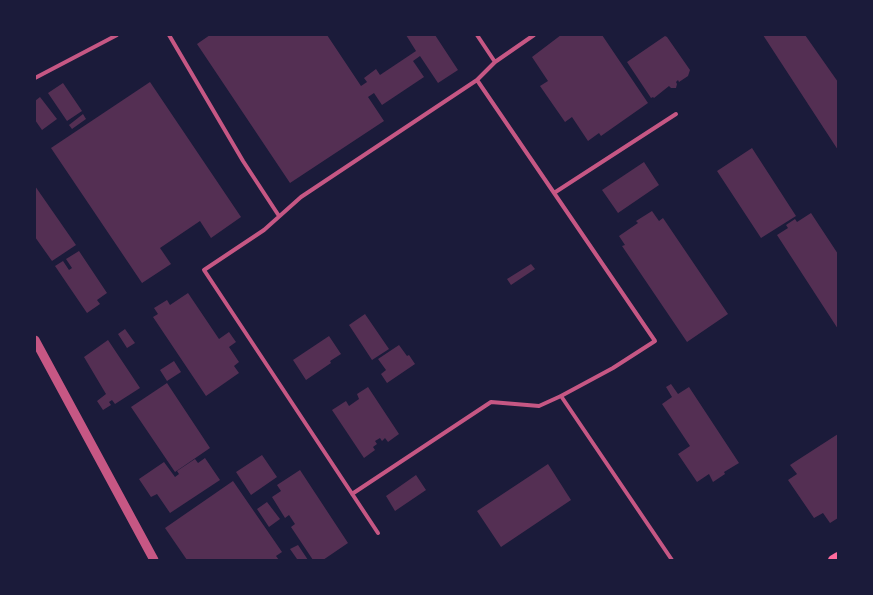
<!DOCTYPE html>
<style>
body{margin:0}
#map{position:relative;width:873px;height:595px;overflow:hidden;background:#1b1b3a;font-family:"Fira Sans",sans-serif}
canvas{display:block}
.frame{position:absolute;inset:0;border:36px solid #1b1b3a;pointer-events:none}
</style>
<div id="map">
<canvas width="873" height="595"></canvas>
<div class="frame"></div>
</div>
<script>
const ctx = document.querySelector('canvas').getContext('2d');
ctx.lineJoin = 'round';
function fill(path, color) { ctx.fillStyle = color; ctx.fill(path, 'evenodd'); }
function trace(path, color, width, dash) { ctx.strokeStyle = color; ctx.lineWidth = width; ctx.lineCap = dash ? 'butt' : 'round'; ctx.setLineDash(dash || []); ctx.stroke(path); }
fill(new Path2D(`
 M210,35h117l34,51 6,-4 -3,-4 12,-9 4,6 36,-24 -10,-16h29l23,35 -20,13 -18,-27 -7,5 11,16 -42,28 -8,-12 -6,4 16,24 -94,62 -93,-139z
 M561,35h41l46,68 -47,33 -2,-3 -11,8 -16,-24 -7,5 -25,-36 8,-5 -16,-24z
 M763,35h42l33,47v68z
 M665,36l2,1 23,33 -2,6 -9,6 -1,-2 -2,2 1,2 -1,4h-5l-2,-2 -15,12 -1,-1 -2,1 -24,-36z
 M150,82l91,135 -30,21 -11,-17 -40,27 11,16 -29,19 -91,-135z
 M63,83l19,28 -15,10 -19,-28z
 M40,97l17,22 -15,11 -7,-10v-19z
 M83,114l3,5 -14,10 -3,-4z
 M752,148l44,68 -35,22 -44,-67z
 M644,162l15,23 -41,28 -16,-23z
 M35,186l41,59 -24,16 -17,-24z
 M652,211l7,10 4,-3 65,96 -41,28 -65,-96 3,-1 -6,-9 19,-13 -2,-2z
 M811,213l27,41v75l-61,-94 11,-7 -2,-3 9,-6 2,3z
 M79,251l28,42 -10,7 3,4 -13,9 -32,-47 8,-5 6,9 3,-2 -6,-9z
 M531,264l4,5 -24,16 -4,-6z
 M188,293l31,46 10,-7 7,10 -7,5 10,15 -5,4 5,7 -33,23 -53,-79 5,-3 -4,-6 13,-8 3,5z
 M365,314l24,35 -17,11 -23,-35z
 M125,329l10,14 -8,5 -9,-14z
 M329,336l12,18 -11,7 1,2 -25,17 -13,-20z
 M108,340l32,48 -25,16 -3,-4 -3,2 2,3 -8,5 -6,-9 9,-7 -22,-37z
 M399,345l8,11 2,-1 6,9 -28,19 -6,-9 5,-4 -8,-11z
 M174,361l7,11 -14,9 -7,-11z
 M167,383l43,65 -35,24 -44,-65z
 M671,384l7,10 11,-7 50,76 -15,9 1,2 -12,8 -4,-8 -12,8 -19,-28 12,-8 -28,-42 10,-7 -6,-10z
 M368,387l31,47 -11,8 -3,-4 -3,3 -2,-3 -5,3 2,3 -4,3 2,3 -11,8 -32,-48 14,-9 3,5 10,-7 -2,-5z
 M838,434v84l-8,5 -7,-10 -9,5 -26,-38 9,-6 -7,-9z
 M262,455l15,22 -26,18 -15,-23z
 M205,458l15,22 -50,33 -13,-19 -6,3 -12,-18 25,-17 11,15 4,-3 -2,-3 18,-12 3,4z
 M548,464l23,36 -70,47 -24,-36z
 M300,470l48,73 -25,17h-10l-22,-33 4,-3 -6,-9 -4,3 -13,-21 9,-6 -4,-6z
 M416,475l10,15 -31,21 -9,-15z
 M233,481l49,71 -6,4 3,4h-92l-22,-32z
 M267,502l13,17 -11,8 -12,-18z
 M298,545l10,15 -11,-1 -7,-10z`), '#542f53');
trace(new Path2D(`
 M169,35l74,126 36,55
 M495,62l39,-27
 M35,78l82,-43
 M554,193l122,-79
 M561,396l111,164
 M352,494l139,-92 48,4 22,-10 52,-28 42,-27 -178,-261
 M378,533l-174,-263 60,-40 37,-33 176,-117 18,-18 -18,-27`), '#c65784', 4);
trace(new Path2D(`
 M35,340l119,220`), '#c65784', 9);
trace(new Path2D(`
 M833,560l5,-3`), '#ff6b9d', 10);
</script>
